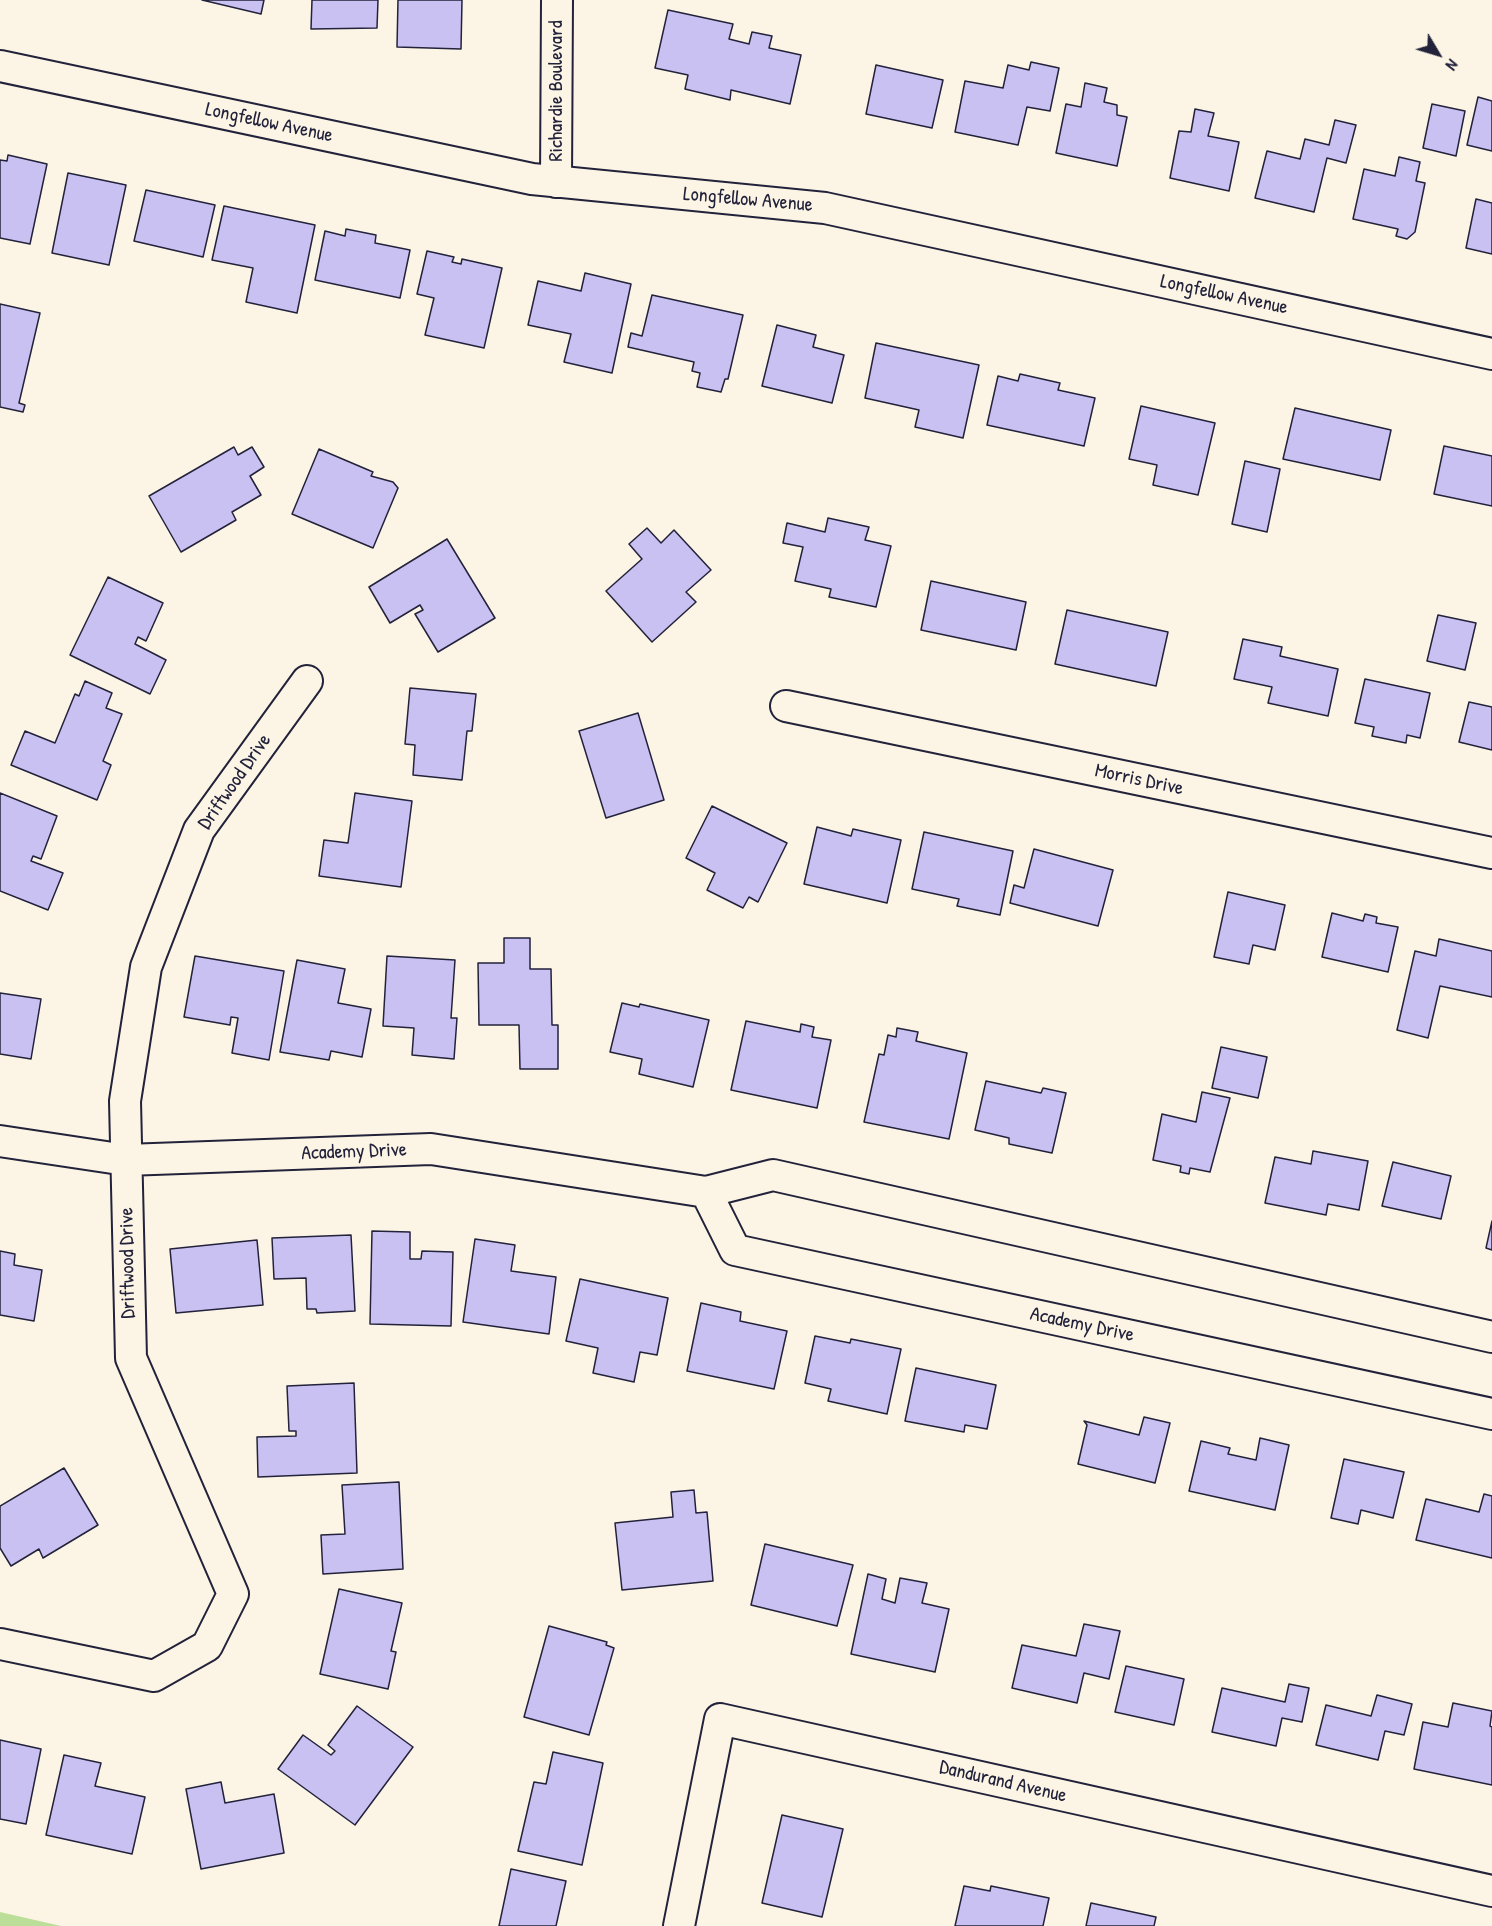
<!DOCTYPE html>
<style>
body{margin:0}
#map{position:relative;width:1492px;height:1926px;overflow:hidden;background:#fcf5e5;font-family:"Patrick Hand",sans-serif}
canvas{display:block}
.north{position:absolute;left:1408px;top:24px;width:60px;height:60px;-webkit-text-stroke:4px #fcf5e5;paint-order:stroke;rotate:128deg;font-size:16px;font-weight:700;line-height:24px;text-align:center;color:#22223b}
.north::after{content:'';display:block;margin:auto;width:21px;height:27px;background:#22223b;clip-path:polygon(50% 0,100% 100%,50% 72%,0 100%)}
</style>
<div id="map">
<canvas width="1492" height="1926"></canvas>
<div class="north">N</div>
</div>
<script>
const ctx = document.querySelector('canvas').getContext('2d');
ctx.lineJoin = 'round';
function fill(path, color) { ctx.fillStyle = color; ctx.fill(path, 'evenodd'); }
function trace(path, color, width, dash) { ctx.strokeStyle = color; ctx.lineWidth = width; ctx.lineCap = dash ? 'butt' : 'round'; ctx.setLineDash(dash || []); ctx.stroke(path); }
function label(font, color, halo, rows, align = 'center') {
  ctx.font = font + ' "Patrick Hand",sans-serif'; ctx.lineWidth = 6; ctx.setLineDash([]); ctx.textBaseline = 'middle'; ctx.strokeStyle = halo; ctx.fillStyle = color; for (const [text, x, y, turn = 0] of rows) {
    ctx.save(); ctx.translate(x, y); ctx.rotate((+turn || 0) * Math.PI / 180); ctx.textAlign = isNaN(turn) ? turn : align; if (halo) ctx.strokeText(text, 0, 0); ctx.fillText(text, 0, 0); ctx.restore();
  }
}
fill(new Path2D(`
 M0,1912l61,14h-61z`), '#bbdf99');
const building = new Path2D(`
 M202,0h62l-3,14z
 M312,0h66l-1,28 -66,1z
 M398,0h64l-1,49 -64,-2z
 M668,10l65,14 -4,15 20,5 3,-12 20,4 -3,12 32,7 -11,49 -59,-14 -1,10 -45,-11 3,-14 -33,-7z
 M1031,62l28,6 -9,43 -23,-4 -9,38 -63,-13 10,-51 38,7 5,-23 21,5z
 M876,65l67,15 -11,48 -66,-14z
 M1085,83l22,5 -3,14 13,3v10l10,2 -10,49 -61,-13 10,-49 15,3z
 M1478,97l14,4v50l-25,-6z
 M1432,104l33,7 -9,45 -33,-8z
 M1195,109l19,4 -6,23 31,6 -10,49 -59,-13 9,-47 12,1z
 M1335,120l21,5 -10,38 -19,-5 -13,54 -59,-14 12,-47 33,8 5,-20 24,6z
 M8,155l39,9 -17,80 -30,-6v-78l7,1z
 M1399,157l21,5 -4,19 9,2 -10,49 -8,7 -11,-3 2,-7 -45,-10 11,-50 31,7z
 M68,173l58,12 -17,80 -57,-12z
 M146,190l69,15 -12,52 -69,-16z
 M1476,199l16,4v51l-26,-6z
 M224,206l91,19 -18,88 -51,-11 7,-34 -41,-8z
 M346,229l30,6 -1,8 35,7 -10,48 -85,-18 10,-49 20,5z
 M427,251l27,6 -2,5 9,2 1,-5 40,9 -18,80 -59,-13 9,-37 -17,-4z
 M585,273l46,11 -19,89 -48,-11 7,-28 -43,-9 10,-44 43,10z
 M652,295l91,20 -15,64h-3l-4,13 -24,-5 3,-14 -8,-2 2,-9 -66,-15 3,-14 11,3z
 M0,304l40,9 -21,90 6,2 -2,7 -23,-5z
 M777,325l39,10 -3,12 31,8 -12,48 -70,-17z
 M876,343l103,22 -16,73 -48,-11 4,-17 -54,-12z
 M1020,374l40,9 -2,7 37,8 -11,48 -97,-21 11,-49 20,5z
 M1141,406l74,17 -17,72 -45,-10 4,-20 -28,-6z
 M1295,408l96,22 -11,50 -97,-21z
 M1444,446l48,10v50l-58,-12z
 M234,447l4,8 14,-8 12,20 -14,9 11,19 -29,17 4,8 -55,32 -32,-56z
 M319,449l54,23 -2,4 22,6 5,6 -25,60 -81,-34z
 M1245,461l35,8 -13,63 -35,-8z
 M828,518l41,9 -4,13 26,6 -15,61 -47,-10 2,-8 -36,-8 8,-34 -20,-4 4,-20 38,9z
 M647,528l14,15 13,-13 37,40 -25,22 10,10 -44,40 -46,-51 36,-32 -13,-15z
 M447,539l48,79 -57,34 -23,-38 8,-4 -3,-5 -30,18 -21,-36z
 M108,577l55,26 -17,38 -8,-4 -3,7 31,16 -16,34 -80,-39z
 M931,581l95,21 -10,48 -95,-20z
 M1067,610l101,22 -12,54 -101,-22z
 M1438,615l38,8 -11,47 -38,-9z
 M1243,639l39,8 -2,9 58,13 -10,47 -60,-13 4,-16 -38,-8z
 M1365,679l65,14 -10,45 -13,-3 -1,8 -34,-7 2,-9 -19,-4z
 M85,681l27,12 -6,15 16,6 -19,47 8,4 -14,35 -86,-35 14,-34 30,12 20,-49 4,2z
 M410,688l66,6 -4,37h-5l-5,49 -49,-5 2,-30 -10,-1z
 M1469,702l23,5v43l-33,-8z
 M638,713l26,87 -58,18 -27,-87z
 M0,793l57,23 -16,43 -8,-3 -2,5 32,12 -15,37 -48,-19z
 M355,793l57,8 -11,86 -82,-11 5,-36 24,3z
 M712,806l75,37 -29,59 -9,-5 -6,11 -36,-18 8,-17 -29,-15z
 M817,827l34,9 2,-7 48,11 -14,63 -83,-19z
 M924,832l89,19 -13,64 -43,-9 2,-7 -47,-10z
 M1034,849l79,21 -15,56 -88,-23 4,-18 10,3z
 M1228,892l57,13 -10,45 -22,-5 -4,19 -35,-7z
 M1332,913l31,8 2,-7 12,3 -1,6 22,4 -10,45 -66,-15z
 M504,938h26v31h21l1,56h6v44h-38l-1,-44h-40l-1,-62h26z
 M1439,939l53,12v46l-52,-11 -12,52 -31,-8 18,-79 21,5z
 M195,956l89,15 -15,89 -37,-7 6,-35 -7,-1 -1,8 -46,-8z
 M387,956l68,4 -4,58h6l-3,41 -42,-4 2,-27 -31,-2z
 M297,960l48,9 -7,34 33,6 -9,48 -31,-6 -2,9 -49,-8z
 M0,993l41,6 -10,60 -31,-5z
 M622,1003l17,4 1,-3 69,16 -16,67 -54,-13 3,-15 -32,-7z
 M746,1021l54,11 1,-8 13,3 -2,10 19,3 -14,68 -86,-18z
 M897,1028l21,4 -2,9 51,12 -18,86 -85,-17 15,-68 5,1 4,-20 8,2z
 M1221,1047l46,10 -9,41 -46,-10z
 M986,1081l55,12 2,-5 23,5 -14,60 -43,-9v-6l-34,-8z
 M1202,1092l28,6 -20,74 -20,-4 -1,6 -9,-2 1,-6 -28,-6 9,-46 34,8z
 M1313,1151l55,10 -9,49 -31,-6 -2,11 -61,-12 10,-46 36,7z
 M1393,1162l58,14 -10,43 -59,-13z
 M1492,1221v29l-6,-2z
 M372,1231l38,1v27h11l1,-8 31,1 -2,74 -81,-2z
 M351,1235l4,76 -38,2 -1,-4h-9l-1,-31 -32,1 -2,-41z
 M475,1239l40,6 -4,26 45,6 -7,57 -86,-12z
 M257,1240l6,65 -87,8 -6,-64z
 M0,1251l15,3 -1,11 28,5 -8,51 -34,-6z
 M580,1279l88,19 -11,57 -17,-3 -6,30 -41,-9 5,-25 -32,-7z
 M701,1303l40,9 -1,9 47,10 -13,58 -87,-18z
 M815,1336l35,7 1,-4 50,10 -14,65 -59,-13 3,-12 -26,-6z
 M916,1368l80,17 -9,44 -22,-4 -1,7 -59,-11z
 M354,1383l3,90 -99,4 -1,-40 39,-1v-5h-7l-2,-45z
 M1144,1417l26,6 -15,60 -77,-19 9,-39 -3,-4 55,14z
 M1260,1438l29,7 -14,65 -86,-19 12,-50 29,7 -2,6 28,6z
 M1344,1459l60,13 -11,46 -32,-8 -3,14 -27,-6z
 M64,1468l34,57 -55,33 -4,-9 -28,17 -11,-18v-42z
 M399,1482l4,87 -80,5 -2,-39 24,-1 -3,-49z
 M694,1490l2,23 11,-1 6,69 -91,9 -7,-67 58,-6 -2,-25z
 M1484,1494l8,2v62l-76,-18 10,-41 53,13z
 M765,1544l88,21 -16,61 -86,-21z
 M868,1574l18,5 -4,20 13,4 5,-25 27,5 -5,20 27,6 -14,63 -84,-18z
 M339,1589l63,14 -11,48 5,1 -8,37 -68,-15z
 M1084,1624l36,7 -11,48 -25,-6 -7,30 -65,-15 10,-43 54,11z
 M549,1626l58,16 -1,3 8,3 -25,87 -65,-18z
 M1126,1666l58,13 -10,46 -59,-13z
 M1289,1684l20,4 -7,34 -20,-4 -6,28 -64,-14 10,-44 63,14z
 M1377,1695l35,9 -8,31 -19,-4 -7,29 -62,-15 10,-40 45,11z
 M1453,1703l39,8 -2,15 2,1v58l-78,-16 9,-47 25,5z
 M357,1706l56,41 -58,78 -77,-56 25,-34 28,20 4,-4 -7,-6z
 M0,1740l41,9 -15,75 -26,-5z
 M553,1752l50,11 -21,102 -64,-14 16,-69 12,2z
 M64,1755l37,8 -6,23 50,11 -13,57 -86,-19z
 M221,1782l4,21 49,-9 10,59 -83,16 -15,-80z
 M782,1815l61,14 -21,88 -60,-14z
 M511,1869l55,12 -10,45h-57z
 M964,1886l26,5 1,-5 58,12 -6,28h-88z
 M1091,1903l65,14 -2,9h-68z`);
fill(building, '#cac1f3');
trace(building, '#22223b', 1.5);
const street = new Path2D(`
 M0,66l532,113 293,29 667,146
 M556,182l1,-182
 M786,706l706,147
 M0,1141l126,19 305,-11 275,43 67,-17 719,162
 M706,1192l29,58 757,164
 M0,1644l154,32 53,-30 26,-52 -102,-236 -6,-257 21,-134 53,-137 108,-149
 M679,1926l41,-207 772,172`);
trace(street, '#22223b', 34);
trace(street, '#fcf5e5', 30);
label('20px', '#22223b', '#fcf5e5', [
 ["Richardie Boulevard",557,91,-90],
 ["Longfellow Avenue",269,123,12],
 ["Longfellow Avenue",748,200,5],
 ["Longfellow Avenue",1224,295,12],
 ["Morris Drive",1139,780,12],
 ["Driftwood Drive",235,782,-55],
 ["Academy Drive",354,1152,-2],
 ["Driftwood Drive",128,1263,-91],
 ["Academy Drive",1082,1325,12],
 ["Dandurand Avenue",1003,1782,13]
]);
</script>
